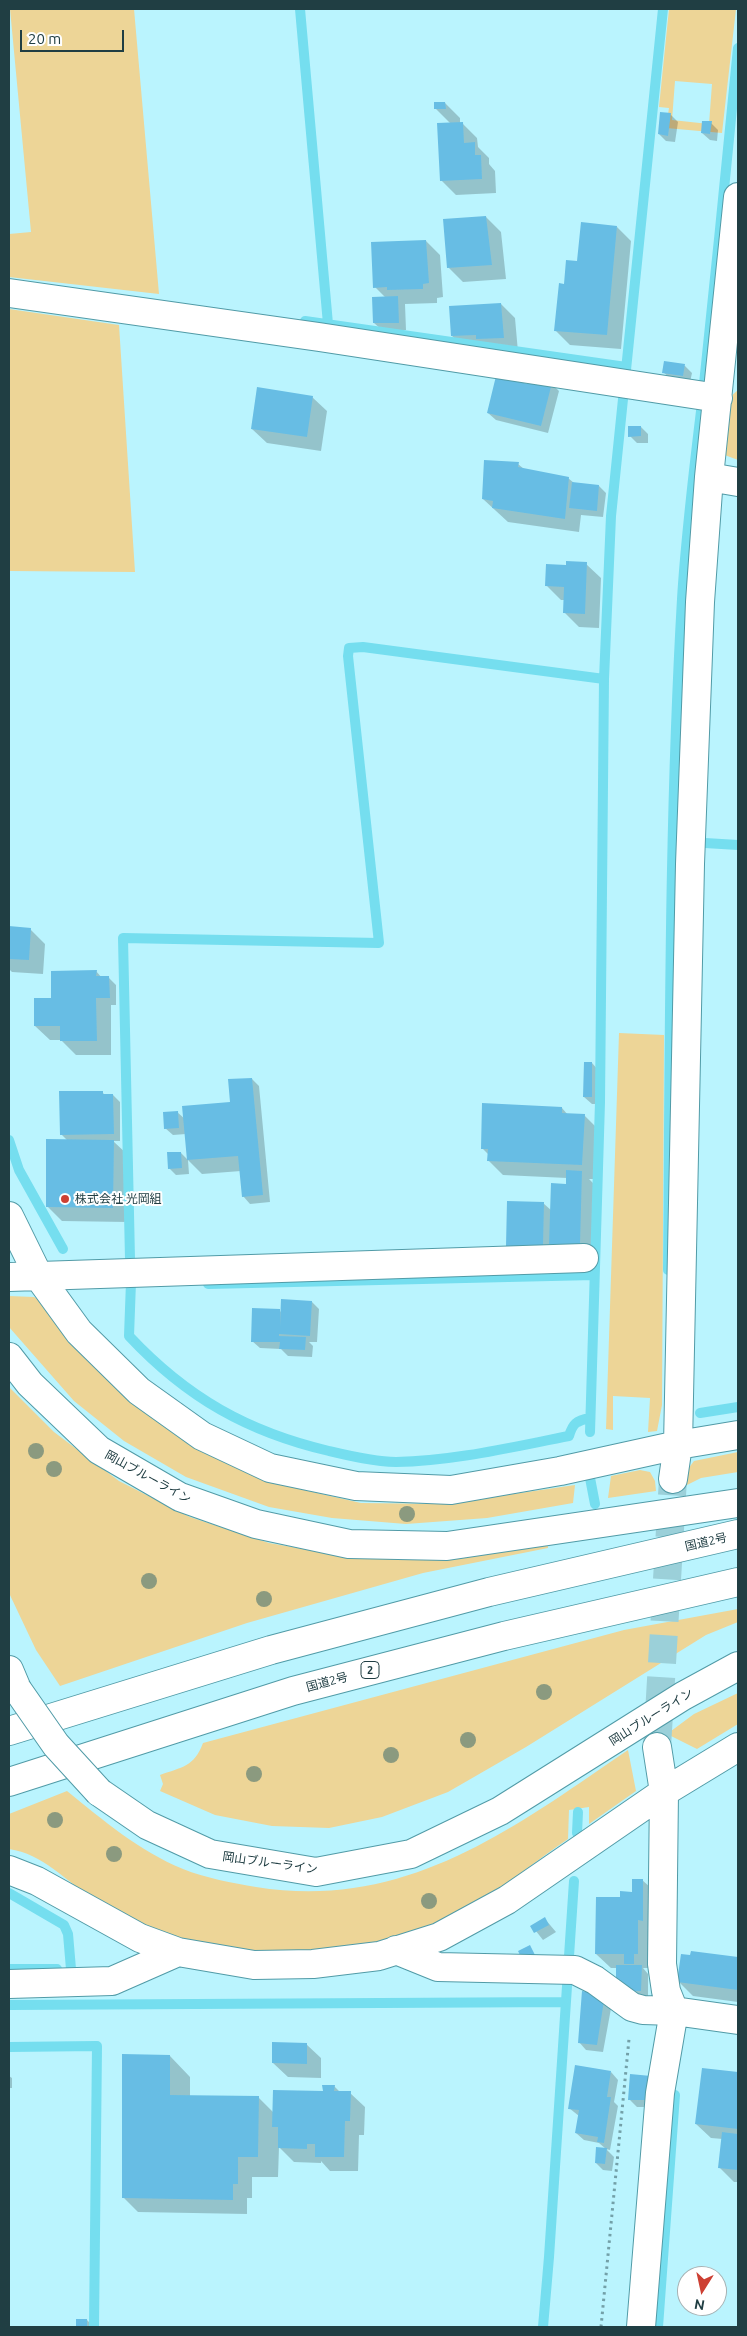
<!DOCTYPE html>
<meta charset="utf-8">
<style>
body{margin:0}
#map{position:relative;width:747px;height:2336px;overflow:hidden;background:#baf4fe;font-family:Ubuntu,sans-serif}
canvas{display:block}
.frame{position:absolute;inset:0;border:10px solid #203e43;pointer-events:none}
.north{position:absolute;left:677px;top:2266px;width:50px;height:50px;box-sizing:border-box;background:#fff;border:1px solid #a6b2b4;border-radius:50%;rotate:190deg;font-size:14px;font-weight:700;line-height:20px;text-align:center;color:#203e43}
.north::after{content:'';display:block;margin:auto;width:18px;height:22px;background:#cd4033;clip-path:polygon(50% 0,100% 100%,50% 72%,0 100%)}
.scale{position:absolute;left:20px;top:30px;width:104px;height:22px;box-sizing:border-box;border:2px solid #203e43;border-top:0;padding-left:6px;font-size:15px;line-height:18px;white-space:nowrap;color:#203e43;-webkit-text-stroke:4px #fff;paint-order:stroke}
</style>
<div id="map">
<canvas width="747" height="2336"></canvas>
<div class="frame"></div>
<div class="north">N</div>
<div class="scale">20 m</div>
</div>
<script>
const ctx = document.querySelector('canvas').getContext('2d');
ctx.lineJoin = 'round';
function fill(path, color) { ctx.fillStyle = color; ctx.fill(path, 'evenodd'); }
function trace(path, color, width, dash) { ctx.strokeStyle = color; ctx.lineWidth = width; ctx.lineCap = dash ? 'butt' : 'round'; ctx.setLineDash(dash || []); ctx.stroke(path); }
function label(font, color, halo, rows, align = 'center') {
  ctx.font = font + ' Ubuntu,"Noto Sans JP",sans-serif'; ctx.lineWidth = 4; ctx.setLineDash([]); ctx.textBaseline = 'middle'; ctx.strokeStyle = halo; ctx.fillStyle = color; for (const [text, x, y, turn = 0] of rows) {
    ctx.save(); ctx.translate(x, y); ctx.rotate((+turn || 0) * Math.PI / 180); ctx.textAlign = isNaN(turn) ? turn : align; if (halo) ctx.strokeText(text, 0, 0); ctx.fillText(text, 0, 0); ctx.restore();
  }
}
fill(new Path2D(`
 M10,9h124l25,285 -150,-17v-43l22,-2z
 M669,9h67l-14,124 -56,-5 3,-20 -10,-1zM675,81l37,3 -3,40 -37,-4z
 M9,309l110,16 16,247 -126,-1z
 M738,390v70l-16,-6 8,-57z
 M619,1033l45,2 -2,370 -5,26 -9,1 2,-34 -37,-2v34l-7,-1z
 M9,1296l25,1 8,5 77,87 45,38 60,35 63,24 74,17 84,1 130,-19 -2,18 -86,15 -81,6 -74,-6 -63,-11 -83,-30 -62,-36 -50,-40 -65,-74z
 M9,1387l45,45 65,49 71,36 79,26 81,14 198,-16v7l-125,25 -176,50 -187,63 -24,-36 -27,-57z
 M738,1452v20l-37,6 -16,8 3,-17 6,-8z
 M640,1470l10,2 5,9 1,10 -48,7 3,-22z
 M738,1609v13l-32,13 -180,112 -78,45 -66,25 -53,11 -57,-2 -57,-11 -55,-24 3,-7 -3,-9c22,-8 34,-8 43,-32l421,-113z
 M738,1693v31l-41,25 -30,-15 27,-20z
 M628,1750l8,41 -47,33v-17l-20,3 -1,29c-31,21 -61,46 -93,65 -89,54 -206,62 -304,31 -11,-3 -22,-6 -33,-10 -15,-7 -32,-17 -46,-27 -27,-18 -49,-44 -83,-49v-35l58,-23c36,29 72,60 116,78 22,9 50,14 73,18 150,24 256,-58 372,-137z`), '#edd597');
fill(new Path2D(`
 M445,103l15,15v6h3l14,14 1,9 11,11v6l6,7 1,22 -40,2 -15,-15 10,-56 -16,-16z
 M670,114l8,8 -3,20 -9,-1 -7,-7z
 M711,123l7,7 -1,11 -7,-1 -8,-7z
 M486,217l15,15 5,47 -43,3 -15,-15z
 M617,227l14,14 -10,108 -51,-4 -15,-15 10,-45 13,-23z
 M426,241l14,14 3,42 -6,1v5l-32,1 1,26h-24l-8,-7 11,-26 -10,-10z
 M501,304l14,14 3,34 -26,1 -25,-3 -15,-14z
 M665,362l20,4 7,7 -2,9 -19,-3 -8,-7z
 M552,384l7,7 -11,42 -52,-13 -8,-7 41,-28z
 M312,397l15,14 -6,40 -54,-8 -15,-14z
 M641,427l7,7v9h-11l-7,-7z
 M518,464l6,5 44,9 6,5 25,3 7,7 -3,24 -22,-2 -2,17 -71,-10 -25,-23z
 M586,564l15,14 -2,50 -20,-1 -15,-15 1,-12h-4l-14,-14 20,-20z
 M9,928l21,1 15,15 -2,30 -31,-2 -3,-3z
 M96,971l6,7h7l7,7v20h-5v50h-35l-15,-15h-11l-15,-14 17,-27z
 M592,1063l7,8v33h-7l-8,-7z
 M252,1079l7,7 11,116 -20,2 -7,-8 -2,-25 -39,3 -14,-14 1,14 -13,1 -7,-7 12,-15 7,7 -2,-26 -13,1 -8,-7 12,-16 8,7 46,-15z
 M102,1092l3,3h8l7,7v39h-7l15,14 -1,67 -65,-1 -15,-15 20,-66 -6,-6z
 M562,1108l6,7h16l15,15 -2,49h-8l7,7 -2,73 -72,1 -15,-15 36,-42 9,8 15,-26v-7l-64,-3 -15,-15 1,-5 -7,-7z
 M312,1302l7,7 -2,33h-8l4,4 -1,11 -24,-1 -7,-7 -21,-1 -8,-7 27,-31 3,3z
 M642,1880l8,7 2,81h-9l5,6v24h-11l-19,-30h-7l-15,-14 25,-56 13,-5z
 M545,1919l11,13 -13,8 -11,-14z
 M692,1953l46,5v44l-45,-6 -14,-14z
 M605,1996l7,7 -9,49 -17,-2 -7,-8z
 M306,2044l15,14v20l-33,-1 -15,-14z
 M170,2056l20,21v20l69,1 15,15 60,-27 6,6 10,1 15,14 -1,28h-5l-1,36h-28l-9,-10v2l-27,-1 -15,-15 -1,30h-26v21h-5v16l-109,-2 -14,-14z
 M703,2069l35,5v108h-4l-14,-14 3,-29 -12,-1 -15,-14z
 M611,2072l7,8 -4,22 4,4 -8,44 -4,-1 8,8 -2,14 -9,-1 -7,-7 10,-14 -7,-6 -15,-3 -8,-7 3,-17 -10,-8z
 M9,2076l3,2v10h-3z
 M658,2084l-1,23h-20l-7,-7z
 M78,2320h9l7,7h-16z`), '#0003');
trace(new Path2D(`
 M300,9l28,315
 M305,321l321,46
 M705,843l33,2
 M9,1140l10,30 44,79
 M130,1259l-7,-321 256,5 -31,-287 1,-8 14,-1 241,32
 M668,1270c2,-223 1,-447 14,-671 4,-66 12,-130 20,-196 13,-118 24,-237 36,-355
 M131,1282l-2,54c58,62 119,96 200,115 21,5 46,11 67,11 58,-1 116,-15 173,-26 4,-13 7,-15 21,-18
 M208,1284l386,-9
 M700,1413l38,-6
 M590,1432l10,-330 4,-423 7,-163 52,-507
 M590,1478l5,26
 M577,1833l1,-21
 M9,1893l55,32 4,9 3,35
 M9,1969h48
 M9,2005l557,-3
 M9,2047l88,-1 -3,281
 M543,2327l6,-70 25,-376
 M658,2327l17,-232`), '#75deef', 10);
fill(new Path2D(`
 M434,102h11l1,7h-12z
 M660,112l11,1 -3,23 -10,-2z
 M702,121h10l-2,13 -9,-1z
 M463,122l1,21 11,-1v13h6l1,24 -42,2 -3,-58z
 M486,216l6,49 -45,3 -4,-49z
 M581,222l36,4 -10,109 -53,-4 5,-48 5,1 2,-24 11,1z
 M426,240l3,43 -6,1v5l-36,1v-3l-14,1 -2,-46z
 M398,296l1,27h-26l-1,-26z
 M501,303l3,35 -28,1v-4l-25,1 -2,-30z
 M664,361l21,3 -2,12 -21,-3z
 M496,376l32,8 1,-7 23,6 -11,43 -54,-13z
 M257,387l56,9 -6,41 -56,-8z
 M628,426h13v10l-13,1z
 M484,460l35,2 -1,5 51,10 -4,42 -73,-11 1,-7 -11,-2z
 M572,482l27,3 -2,26 -28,-3z
 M566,561l21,1 -2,52 -22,-1 1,-26 -19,-1 1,-22 20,1z
 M9,926l22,2 -2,32 -20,-1z
 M97,970l-1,6h13l1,22h-14l1,43h-37v-15h-26v-28h17v-27z
 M584,1062h8v35h-9z
 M252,1078l11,117 -21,2 -4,-41 -51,4 -5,-54 48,-4 -2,-23z
 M59,1091h44v3h10l1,40 -54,1z
 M482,1103l80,4v6l23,1 -3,51 -95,-4 1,-12h-7z
 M178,1111l1,17 -15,1 -1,-17z
 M46,1139l68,1 -1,68 -67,-1z
 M167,1152h14l1,16 -14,1z
 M566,1170l16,1 -2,74 -31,-1 2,-61 15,1z
 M507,1201l37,1 -1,44h-37z
 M281,1299l31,2 -2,35 -31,-2v2l27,1 -1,13 -26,-1 1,-7h-29l1,-34 28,1v17z
 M632,1879h11v42l-5,-1v34h-4v10h-10v-10h-29l1,-57h24v-6l12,1z
 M545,1917l4,8 -15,8 -4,-7z
 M530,1945l6,12 -12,6 -6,-12z
 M691,1951l47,6v33l-61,-8 4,-28 9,1z
 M616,1965h26l-1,26h-13l-12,-5z
 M582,1991l23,3 -8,51 -19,-2z
 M272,2042l35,1v21l-35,-1z
 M122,2054l48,1v40l89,1 -1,61h-20v27h-5v16l-111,-2z
 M575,2065l36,6 -4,26h4l-7,46 -7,-1 1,-5 -23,-4 4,-23 -11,-1z
 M702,2068l36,4v57l-43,-5z
 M630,2074l21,2 -1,24h-22z
 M322,2085h13l-1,6h17l-1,30h-5l-1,36h-29v-13h-8v5l-29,-1v-21h-6l1,-37 50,1z
 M722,2132l16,2v36l-20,-2z
 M596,2147l11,1 -2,16 -10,-1z
 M76,2319h11v8h-11z`), '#67bde4');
trace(new Path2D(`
 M657,1747l16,-268`), '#9bd0d9', 28, [28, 14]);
const minor = new Path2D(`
 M9,293l310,44 399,61
 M709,477l29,5
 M9,1216l30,61 40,55 60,59 63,45 68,32 86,18 95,4 109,-19 118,-26 60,-10
 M9,1277l575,-19
 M673,1479l5,-34 12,-581 10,-262 9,-125 29,-280
 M9,1870l28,11 103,57 38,14 76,13 59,-1 66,-8 60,-19 68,-37 157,-108 74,-45
 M396,1950l42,17 137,3 20,10 37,27 11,3 31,1 64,9
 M9,1984l103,-3 66,-29
 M641,2327l19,-234 14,-82 -8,-20 -4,-27 2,-172 -7,-45`);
const major = new Path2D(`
 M9,1357l21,27 69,66 81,47 76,27 93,20 98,2 291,-43
 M9,1670l8,19
 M99,1792l48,33 63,29 106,18 95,-18 89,-43 183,-115 55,-30`);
const highway = new Path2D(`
 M9,1731l262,-81 218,-58 249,-58
 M9,1782l284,-91 211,-55 234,-54`);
trace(minor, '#519ba7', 30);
trace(major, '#519ba7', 30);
trace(highway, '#519ba7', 30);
trace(new Path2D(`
 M601,2327l28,-288`), '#73a0a8', 3, [2.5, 4]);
trace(minor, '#fff', 28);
trace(major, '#fff', 28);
trace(highway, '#fff', 28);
const majorBridge = new Path2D(`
 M17,1689l39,56 43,47`);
trace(majorBridge, '#519ba7', 30, []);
trace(majorBridge, '#fff', 28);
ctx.fillStyle = '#8b9a7f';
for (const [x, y] of [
 [36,1451],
 [54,1469],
 [407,1514],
 [149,1581],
 [264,1599],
 [544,1692],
 [468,1740],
 [391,1755],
 [254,1774],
 [55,1820],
 [114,1854],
 [429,1901]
]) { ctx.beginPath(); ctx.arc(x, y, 8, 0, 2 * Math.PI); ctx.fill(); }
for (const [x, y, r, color] of [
 [65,1199,5,"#cd4033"]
]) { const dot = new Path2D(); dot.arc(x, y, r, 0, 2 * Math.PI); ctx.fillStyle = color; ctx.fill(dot); trace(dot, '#fff', 2); }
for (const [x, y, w] of [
 [370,1670,18]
]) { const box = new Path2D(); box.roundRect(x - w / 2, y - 8.5, w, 17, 4); ctx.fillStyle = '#fff'; ctx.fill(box); trace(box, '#203e43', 1); }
label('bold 11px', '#203e43', null, [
 ["2",370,1670]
]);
label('12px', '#203e43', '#fff', [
 ["株式会社 光岡組",75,1199]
], 'left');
label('12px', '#203e43', '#fff', [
 ["岡山ブルーライン",148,1477,29],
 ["国道2号",706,1542,-13],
 ["国道2号",327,1682,-15],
 ["岡山ブルーライン",651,1717,-32],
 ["岡山ブルーライン",270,1863,8]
]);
</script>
